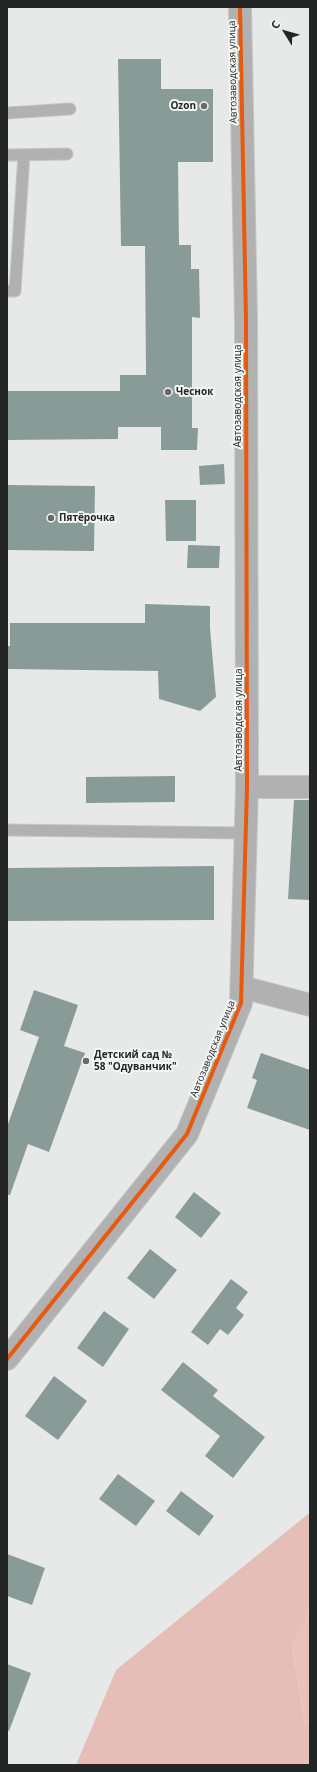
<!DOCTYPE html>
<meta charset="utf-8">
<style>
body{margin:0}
#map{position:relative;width:317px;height:1772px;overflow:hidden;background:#e7e9e8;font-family:"Open Sans",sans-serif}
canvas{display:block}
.frame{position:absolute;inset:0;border:8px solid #242525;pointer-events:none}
.north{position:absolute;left:265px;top:12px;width:40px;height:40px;-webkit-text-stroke:3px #f3f7f6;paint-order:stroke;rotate:307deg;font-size:11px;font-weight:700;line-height:16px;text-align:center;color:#242525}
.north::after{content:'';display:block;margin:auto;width:14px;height:18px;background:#242525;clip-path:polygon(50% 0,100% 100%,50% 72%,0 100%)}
</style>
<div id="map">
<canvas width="317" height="1772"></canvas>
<div class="frame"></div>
<div class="north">С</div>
</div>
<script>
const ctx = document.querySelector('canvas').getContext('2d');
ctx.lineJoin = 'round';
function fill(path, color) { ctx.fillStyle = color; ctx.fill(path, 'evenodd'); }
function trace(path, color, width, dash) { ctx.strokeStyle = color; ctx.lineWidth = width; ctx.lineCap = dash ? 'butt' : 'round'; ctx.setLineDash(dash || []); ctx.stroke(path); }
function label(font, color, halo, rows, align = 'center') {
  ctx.font = font + ' "Open Sans",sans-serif'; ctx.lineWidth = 4; ctx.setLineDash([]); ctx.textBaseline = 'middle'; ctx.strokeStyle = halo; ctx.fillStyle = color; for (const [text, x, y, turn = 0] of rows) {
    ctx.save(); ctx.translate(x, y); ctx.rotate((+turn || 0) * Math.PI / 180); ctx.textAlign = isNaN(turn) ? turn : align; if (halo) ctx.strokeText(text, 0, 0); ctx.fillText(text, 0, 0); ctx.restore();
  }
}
fill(new Path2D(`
 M310,1609v116l-5,1 -13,-83z`), '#e8c2bb');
fill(new Path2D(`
 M308,1514h2v95l-18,35 13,82 5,-1v40h-234l40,-95z`), '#e5beb7');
fill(new Path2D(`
 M118,59h43v30h52v73h-35l1,83h12v24h8l1,49 -8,-1v111h6l-1,22h-36v-23h-43v12l-111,1v-49h113v-16h26l-1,-129h-24z
 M224,464l1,20 -25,1 -1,-19z
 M7,485l88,1 -1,65 -87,-1z
 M165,500h31v41h-30z
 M188,545l32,1 -1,22h-32z
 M145,604l65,2v22l6,69 -16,14 -41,-12 -1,-28 -151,-2v-23h3v-23h135z
 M175,776v26l-89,1v-26z
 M294,800h16v100l-22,-1z
 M214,866v54l-207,1v-53z
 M34,990l44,15 -14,41 21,7 -36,99 -21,-8 -18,51h-3v-68l32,-90 -19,-7z
 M261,1053l49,17v60l-63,-22 10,-28 -5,-2z
 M194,1192l27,21 -20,25 -26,-21z
 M150,1249l27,21 -23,29 -27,-21z
 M231,1279l17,13 -12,16 8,7 -16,20 -8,-6 -12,16 -17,-13z
 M104,1311l25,18 -26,38 -26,-19z
 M183,1362l35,28 -5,6 52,41 -32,41 -28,-22 15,-20 -59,-46z
 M54,1376l33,25 -29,39 -33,-24z
 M118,1474l37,27 -19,25 -37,-27z
 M181,1491l33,25 -15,20 -33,-25z
 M7,1554l38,14 -13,37 -25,-9z
 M7,1664l24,9 -22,58 -2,-1z`), '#899b97');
const service = new Path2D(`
 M7,113l63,-4
 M7,155l60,-1
 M7,291h8l9,-136
 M7,830l238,3`);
const minor = new Path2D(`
 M247,787h63
 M242,987l68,18
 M7,1359l180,-225 54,-131 6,-216 -1,-467 -6,-313`);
trace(service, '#c4c6c5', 13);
trace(minor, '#c4c6c5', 24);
trace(service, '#b1b1b1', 11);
trace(minor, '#b1b1b1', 22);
trace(new Path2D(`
 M7,1359l180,-225 54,-131 6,-216 -1,-467 -6,-313`), '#e8590c', 4);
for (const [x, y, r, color] of [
 [204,106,4,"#686a69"],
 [168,392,4,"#686a69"],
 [51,518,4,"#686a69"],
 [86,1061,4,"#686a69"]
]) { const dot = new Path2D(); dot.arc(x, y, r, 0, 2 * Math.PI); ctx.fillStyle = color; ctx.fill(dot); trace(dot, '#f3f7f6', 1.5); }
label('10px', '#242525', '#f3f7f6', [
 ["Автозаводская улица",233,72,-91],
 ["Автозаводская улица",238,396,-90],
 ["Автозаводская улица",239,720,-90],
 ["Автозаводская улица",213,1049,-68]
]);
label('bold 10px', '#242525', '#f3f7f6', [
 ["Ozon",196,106,"right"],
 ["Чеснок",176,392],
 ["Пятёрочка",59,518],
 ["Детский сад №",94,1055],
 ["58 \"Одуванчик\"",94,1067]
], 'left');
</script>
